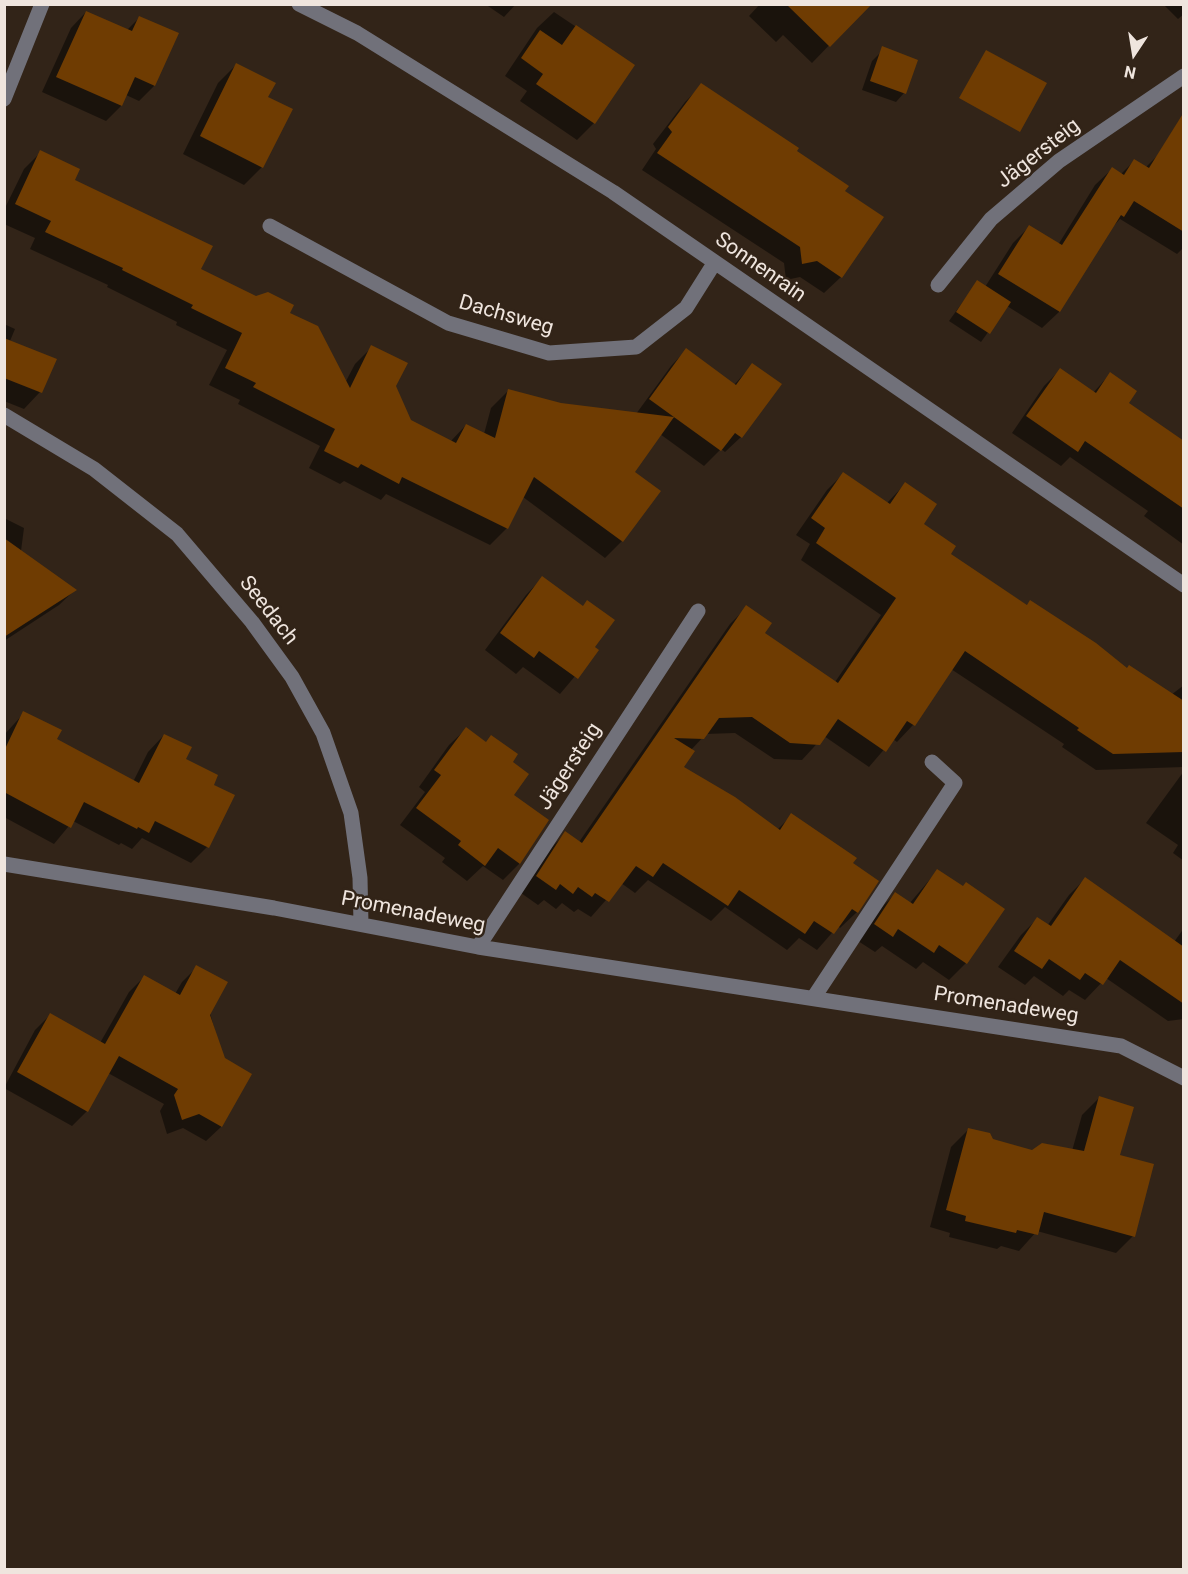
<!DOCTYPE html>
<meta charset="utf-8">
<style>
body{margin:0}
#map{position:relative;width:1188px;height:1574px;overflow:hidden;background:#322418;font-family:Roboto,sans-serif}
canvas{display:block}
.frame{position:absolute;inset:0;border:6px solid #efe5de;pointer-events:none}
.north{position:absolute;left:1104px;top:24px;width:60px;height:60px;-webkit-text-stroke:4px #322418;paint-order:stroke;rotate:192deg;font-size:16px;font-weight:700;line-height:24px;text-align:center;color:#efe5de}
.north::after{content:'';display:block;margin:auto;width:21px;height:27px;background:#efe5de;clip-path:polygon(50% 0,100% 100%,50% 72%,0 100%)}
</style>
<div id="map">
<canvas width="1188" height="1574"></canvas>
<div class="frame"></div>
<div class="north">N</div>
</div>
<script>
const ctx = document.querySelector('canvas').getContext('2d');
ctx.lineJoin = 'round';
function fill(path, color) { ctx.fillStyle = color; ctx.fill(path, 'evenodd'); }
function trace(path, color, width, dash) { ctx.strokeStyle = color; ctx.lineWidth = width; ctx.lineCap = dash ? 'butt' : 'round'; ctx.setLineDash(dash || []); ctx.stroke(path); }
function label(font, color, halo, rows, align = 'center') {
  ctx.font = font + ' Roboto,sans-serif'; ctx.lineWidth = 5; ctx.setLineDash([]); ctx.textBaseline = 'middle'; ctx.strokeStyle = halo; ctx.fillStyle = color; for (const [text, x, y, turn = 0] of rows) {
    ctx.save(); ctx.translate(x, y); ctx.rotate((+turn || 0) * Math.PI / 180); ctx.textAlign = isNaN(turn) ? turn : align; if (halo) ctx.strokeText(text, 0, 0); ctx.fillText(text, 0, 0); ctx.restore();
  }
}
fill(new Path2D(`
 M485,4h31l-12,13z
 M760,4h109l-57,59 -29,-28 -7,7 -27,-26z
 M1163,4h21v10l-6,5z
 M86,12l41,18 12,-12 15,68 -15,15 -13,-6 -5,11 -15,15 -64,-29 29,-64z
 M554,12l79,53 -39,58 -17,17 -57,-39 7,-10 -22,-15 32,-48z
 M881,52l23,41 -8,9 -34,-12 10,-29z
 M236,65l30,33 -4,69 -18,18 -61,-31 35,-71z
 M702,85l93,66 48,40 -2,86 -17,16 -24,-16 -14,3 -2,-17 -142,-93 14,-21 -3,-5 32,-42z
 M41,152l32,29 126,89 89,43 57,70 10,-19 17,-17 23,39 15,35 40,21 16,-17 18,9 7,-26 17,-17 53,14 75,9 35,-48 15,-16 48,35 18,-20 -11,72 -16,15 -4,-3 -17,17 -44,-32 -27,38 26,19 -37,50 -17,17 -82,-61 -16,31 -17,17 -104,-51 -5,6 -37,-19 -4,3 -31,-16 11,-22 -82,-42 2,-4 -31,-15 18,-35 -51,-25 1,-3 -70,-35 1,-2 -78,-36 5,-11 -31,-14v-14l20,-41z
 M1159,154l25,15v78l-7,7 -57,-35 -10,11 -51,82 -17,16 -35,-22 -26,36 -32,-21 28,-39 8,5 28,-44 16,-16 29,18 37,-60 17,-16 9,5 13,-13 11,7z
 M4,324l11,5 -5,12 30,51 -16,17 -20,-8z
 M1060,370l33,23 17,-19 17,29 57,40v102l-40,-29 4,-5 -78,-54 -9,9 -49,-33 32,-47z
 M843,474l44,29 18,-19 17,40 27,30 177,116 45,25 13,-10v82l-88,3 -34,-23 2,-3 -113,-75 -38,56 -16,17 -4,-3 -24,28 -45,-31 -22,24 -28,-1 -39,-26 -29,1 -15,16 -9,18 95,62 15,-15 59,48 6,49 -17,16 -2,-2 -21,24 -18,-12 -12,12 -62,-43 -14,14 -63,-41 -13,13 -14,-10 -30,34 -13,-8 -4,3 -12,-9 -6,6 -12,-9 -6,5 -17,-12 28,-43 17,-17 13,9 151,-218 17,-17 16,27 72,48 46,-67 -80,-55 9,-16 -14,-9 31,-45z
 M4,518l20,10 -3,23 54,39 -16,15 -55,36z
 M542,578l55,72 -37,44 -37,-27 -7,7 -31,-24 41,-55z
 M24,713l31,27 78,42 15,-30 16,-17 20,25 28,26 -5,61 -16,16 -49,-25 -10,11 -11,-6 -2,2 -46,-24 -19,23 -50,-27v-82z
 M466,729l44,33 2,33 35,26 -28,43 -16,16 -20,-14 -16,15 -25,-19 3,-4 -45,-33 25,-33 -6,-5 30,-42z
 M1184,771v90l-11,-8 5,-8 -32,-22z
 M937,871l29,92 -17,17 -26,-18 -7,7 -34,-23 -7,6 -17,-11 21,-31 16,-16 14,10z
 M1085,879l89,63 10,-14v91l-16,2 -62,-43 -21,22 -16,-10 -6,6 -29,-20 -9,9 -27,-18 23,-32 16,-16 10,7 22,-31z
 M197,967l26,92 -2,68 -15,14 -23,-13 -16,6 -7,-23 4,-7 -56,-31 -21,38 -15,15 -68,-38 31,-58 15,-15 50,28 29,-51 15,-15 31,17 7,-12z
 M1099,1098l20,58 14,80 -17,17 -79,-22 -18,20 -18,-5 -4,3 -48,-12 1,-4 -20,-6 21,-80 17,-17 24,11 41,10h39l10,-36z`), '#0007');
fill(new Path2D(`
 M786,4h86l-42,43z
 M86,11l46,20 7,-15 40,17 -24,53 -20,-9 -13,29 -66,-29z
 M576,25l59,40 -40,59 -59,-40 7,-10 -22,-16 19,-28 22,15z
 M882,46l36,14 -12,34 -36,-13z
 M986,50l61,33 -27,49 -61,-34z
 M236,63l40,20 -8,14 25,12 -30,59 -63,-32z
 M701,83l98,65 -2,3 52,35 -4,5 39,26 -42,61 -25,-17 -15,3 -2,-17 -143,-94 15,-21 -4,-5z
 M1184,112v120l-50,-31 -10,16 -3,-2 -61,97 -62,-38 31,-49 33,20 50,-78 12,8 10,-16 15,9z
 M40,150l40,19 -5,11 138,66 -12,23 55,27 12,-4 26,13 -4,8 28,13 32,62 21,-43 37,18 -12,23 15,34 45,23 10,-19 29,14 13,-49 53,14 113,14 -39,55 26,19 -38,51 -89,-65 -26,52 -106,-52 -3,7 -38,-20 -3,4 -34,-17 11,-22 -82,-42 3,-4 -31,-15 17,-35 -51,-25 2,-3 -71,-35 1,-2 -78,-36 6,-11 -36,-17z
 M977,280l34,22 -21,32 -34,-22z
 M4,338l53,21 -15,34 -38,-15z
 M686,348l50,37 16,-22 30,21 -40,54 -7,-5 -14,18 -72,-52z
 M1060,368l36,25 14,-21 27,19 -8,12 55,38v68l-99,-68 -7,11 -52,-36z
 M843,472l47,32 15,-22 32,22 -13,20 32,22 -5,8 76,51 3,-5 66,43 31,25 2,-3 55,36v51l-71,2 -36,-24 2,-2 -114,-77 -50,75 -8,-5 -21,31 -48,-33 -18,26 -30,-2 -38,-26 -33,1 -15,21 -30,-1 21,13 -11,16 51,30 45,33 11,-17 66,45 -4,5 26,18 -21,32 -6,-4 -18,25 -20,-13 -9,13 -66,-44 -11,16 -65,-43 -10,14 -17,-11 -27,36 -14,-9 -3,4 -14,-10 -5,7 -13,-10 -4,6 -20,-14 29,-45 17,12 164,-238 26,18 -7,10 73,50 58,-85 -80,-55 9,-15 -14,-10z
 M4,538l73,52 -73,47z
 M542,576l41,30 4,-6 28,20 -20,27 4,3 -21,29 -39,-28 -5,7 -34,-25z
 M23,711l39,19 -5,9 82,44 25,-49 28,13 -6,12 32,16 -4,10 21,10 -26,53 -54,-27 -6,12 -11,-6 -1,2 -53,-27 -13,26 -67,-36v-41z
 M466,727l20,15 5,-7 27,19 -5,8 16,12 -15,21 35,25 -29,44 -22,-16 -13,18 -27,-21 3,-4 -45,-33 25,-33 -7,-5z
 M937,869l26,17 3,-4 39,27 -38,55 -28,-19 -5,8 -36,-24 -5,8 -19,-13 21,-32 18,12z
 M1085,877l99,70v57l-64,-44 -17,25 -18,-12 -5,7 -31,-21 -7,10 -28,-18 23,-34 14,9z
 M196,965l32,17 -18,33 15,43 27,16 -30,53 -23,-13 -17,6 -8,-25 4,-6 -59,-33 -31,56 -71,-40 33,-59 55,31 39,-69 36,20z
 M1099,1096l35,11 -14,48 34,9 -19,73 -91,-25 -6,23 -21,-5 -1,3 -51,-12 1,-5 -20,-6 22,-82 22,5 3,6 39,11 10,-7 42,8z`), '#6f3c02');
trace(new Path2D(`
 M299,4l58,29 256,159 571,393
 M4,99l38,-95
 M270,226l178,97 101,30 87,-6 50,-39 29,-46
 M938,285l53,-66 68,-58 125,-85
 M4,415l90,54 83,65 75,88 40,55 31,56 28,80 9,65 1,46
 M4,864l270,44 204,39 643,99 63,32
 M478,947l220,-336
 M814,997l141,-214 -23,-21`), '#71717a', 15);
label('21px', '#efe5de', '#322418', [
 ["Jägersteig",1039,154,-38],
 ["Sonnenrain",760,268,35],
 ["Dachsweg",506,316,16],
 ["Seedach",268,611,52],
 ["Jägersteig",570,767,-57],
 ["Promenadeweg",413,913,11],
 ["Promenadeweg",1006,1006,9]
]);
</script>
